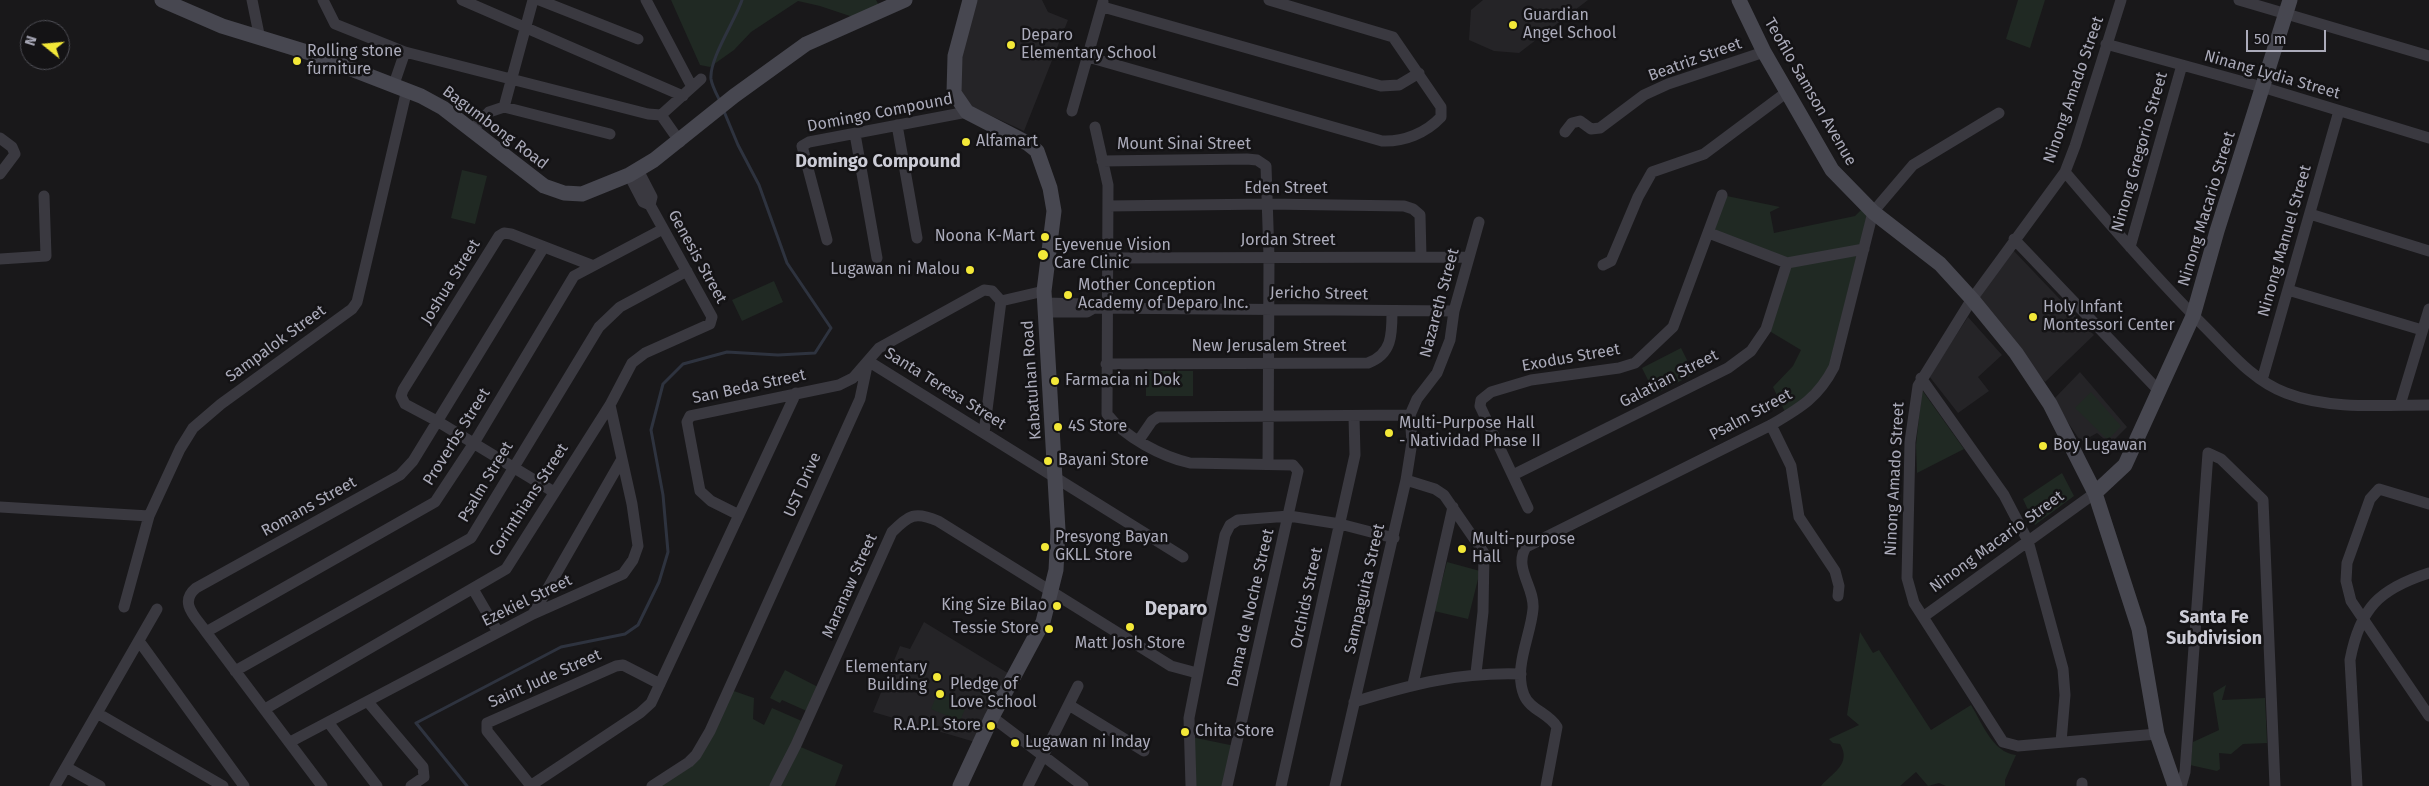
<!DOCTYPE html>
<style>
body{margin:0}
#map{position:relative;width:2429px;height:786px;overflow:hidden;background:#19181a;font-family:"Fira Sans",sans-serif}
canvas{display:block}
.north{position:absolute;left:20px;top:20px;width:50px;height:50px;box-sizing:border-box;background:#141315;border:1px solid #505057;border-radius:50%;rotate:287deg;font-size:14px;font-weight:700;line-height:20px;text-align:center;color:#ababba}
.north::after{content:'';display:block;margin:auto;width:18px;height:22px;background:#f3e838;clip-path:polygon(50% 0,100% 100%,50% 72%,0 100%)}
.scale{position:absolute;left:2246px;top:30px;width:80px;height:22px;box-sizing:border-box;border:2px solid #ababba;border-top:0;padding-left:6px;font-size:15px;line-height:18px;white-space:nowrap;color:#ababba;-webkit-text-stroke:4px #141315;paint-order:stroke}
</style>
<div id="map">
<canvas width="2429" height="786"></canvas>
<div class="north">N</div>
<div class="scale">50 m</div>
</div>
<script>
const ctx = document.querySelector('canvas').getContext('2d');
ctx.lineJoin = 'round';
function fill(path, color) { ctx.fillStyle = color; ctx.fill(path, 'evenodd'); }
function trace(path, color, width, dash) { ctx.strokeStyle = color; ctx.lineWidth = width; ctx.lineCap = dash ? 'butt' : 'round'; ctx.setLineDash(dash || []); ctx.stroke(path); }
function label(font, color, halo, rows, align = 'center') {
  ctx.font = font + ' "Fira Sans",sans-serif'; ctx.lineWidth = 5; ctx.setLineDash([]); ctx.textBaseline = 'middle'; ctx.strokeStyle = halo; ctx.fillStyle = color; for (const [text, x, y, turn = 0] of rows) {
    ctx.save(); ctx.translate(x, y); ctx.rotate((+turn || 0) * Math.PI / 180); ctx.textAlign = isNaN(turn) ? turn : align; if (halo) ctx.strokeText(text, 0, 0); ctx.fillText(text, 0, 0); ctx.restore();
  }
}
fill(new Path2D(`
 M974,0h68l6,12 20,8 -44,111 -54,-25 -9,-16 -4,-19z
 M1483,0h105l-69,53 -25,-2 -25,-11 2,-30z
 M2013,250l81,85 -49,47 -71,-84z
 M1968,317l34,38 -24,22 11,14 -31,22 -29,-37z
 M2080,372l47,55 -17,17 -13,-11 -16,9 -28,-42z
 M924,622l87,53 -36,67 -102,-30 27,-66 10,3z`), '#252427');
fill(new Path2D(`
 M671,0h205l5,9 -25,9 -36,-12 -22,-5 -47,31 -17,18 -24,17 -10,-2z
 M2018,0h27l-15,48 -24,-9z
 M462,170l25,6 -12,48 -24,-6z
 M1722,195l58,12 -10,5 4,21 81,-17 11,-11 7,7 -39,155 -47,49 -14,-29 20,-21 8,-16 -35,-21 21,-66 -78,-30z
 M774,281l9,21 -41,19 -10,-21z
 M1681,348l13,26 -39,20 -13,-26z
 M1146,371h47v25h-47z
 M1922,390l42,59 -47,24 -1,-28z
 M2091,392l30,34 -13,14 -33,-32z
 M2062,473l12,23 -39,29 -12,-26z
 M1447,562l33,9 -12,48 -34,-8z
 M1860,632l13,21 6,-3 52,80 40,-25c12,19 21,47 45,50l-11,25v6h-59l-7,-3 -11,3 -12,-14 -16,14h-79c11,-13 31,-22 19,-42l-7,-1 -4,-4 30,-14 -12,-10z
 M785,670l33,17 -9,25 -27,-12 -2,3 -10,-5z
 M2226,685l-4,15 43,-2 2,45 -24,1 -12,10 -12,-1 1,16 -3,2 -27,-6 3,-23 26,-12 -6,-37z
 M731,690l23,8 -1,21 11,6 8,-17 32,14 -33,64h-114l26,-16z
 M938,692l29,12 -7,17 -29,-12z
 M1191,737l44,9 -9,40h-34z
 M796,745l47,20 -8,21h-60z`), '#202923');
trace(new Path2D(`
 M720,101c-3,-6 -8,-15 -9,-22 -2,-20 24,-58 31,-79
 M467,786l-51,-63 145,-76 64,-13 13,-9 21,-43 9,-30 -5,-57 -12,-65 12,-46 20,-20 44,-12 51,3 37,-2 16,-25 -44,-65 -28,-78 -21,-40 -15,-36`), '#2e333f', 3);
trace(new Path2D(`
 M252,0l8,39
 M323,0l12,24 70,28 243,62 13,1 40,-36
 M462,0l221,96
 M539,0l99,39
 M646,0l46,87
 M2121,0l-46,146 -10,26 -93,127 -54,87 -8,56 -3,136 7,25 89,139 15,4 139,-12
 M2239,0l190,56
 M1103,7l278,79 18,-1 20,-12
 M2106,44l156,43 167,51
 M1088,57l294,84c22,1 44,-8 59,-24v-10l-48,-70 -124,-37
 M394,84l11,-32
 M504,107l29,-107
 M1072,111l31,-109
 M661,115l19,27
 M897,125l20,113
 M1095,127l13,58 -1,229c17,23 56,43 83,49l103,2 5,6 -71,315
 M472,130l17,-18 15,-5 106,27
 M1565,132l7,-9 8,-2 11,8 9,-1 44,-33 24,-11 96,-32
 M855,134l22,124
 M0,138l12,9 3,7 -15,20
 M1102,161l145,-2 10,1 9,6 3,91 -1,207
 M638,170l14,27 -2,8
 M2065,172c45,53 91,106 140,155 24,24 48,54 81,66 44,17 97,12 143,12
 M1108,206l160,-2 136,2 9,3 7,6 1,42
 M2310,214l119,37
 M1709,233l78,30 77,-14
 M2014,239l146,153
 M827,240l-25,-94 7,-4 158,-30
 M2130,247l52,-182
 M1108,258l361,-1
 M0,259l46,-3 -2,-60
 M1603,265l8,-4 27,-64 14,-25 52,-18 83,-62
 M2288,290l134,40
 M1001,301l43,-10
 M1045,303l42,1 7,4
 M1046,312h41l7,-4 360,3
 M868,361l315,196
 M1106,364l262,-1c24,-9 24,-28 24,-51
 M1921,378l83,117 24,46 35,128 2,26 -4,47
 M2262,380l77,-269
 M2400,405l29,-96
 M1410,415l7,-16 20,-26 13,-33 4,-29 25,-89
 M1771,425l20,41 8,51 36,54 4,15 -1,10
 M984,433l17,-132
 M1139,440l13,-19 6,-4 252,-2 2,27 -6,38 -71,306
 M1513,475l215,-107 23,-17 15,-22 21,-66
 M1406,480l29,9 9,6 40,58 -1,59 -7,61
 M554,492l-117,-71 -32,-17 -4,-8 2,-6 96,-154 5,-3 7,1 80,31
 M2429,504l-50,-15 -9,10 -23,64 -1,18 5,20 78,115
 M0,507l149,9
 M1528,508l-48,-102 1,-6 10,-8 40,-12 88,-12 16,-5 38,-36 49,-132
 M739,515l-28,-14 -11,-10 -13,-69 3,-6 149,-31 14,-7 26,-30 105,-58 8,1 9,10
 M473,589l25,43
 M124,607l25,-91 31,-67 13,-21 28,-24 131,-95 5,-7 50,-213
 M533,614l89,-155
 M1923,617l172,-124
 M206,632l229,-130 39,-59 100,-167 89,-47
 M139,641l105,145
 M235,671l236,-133 128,-211 21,-20 67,-36
 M1413,684l40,-177
 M368,702l55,65 1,10 -13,9
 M1354,702c59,-18 105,-30 167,-28
 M1069,705l75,46
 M265,709l241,-140 104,-164 22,-42 13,-10 65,-29 2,-7 -62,-112 -7,-3 -14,-27
 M97,713l126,73
 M992,717l91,69
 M328,722l49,64
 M290,742l243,-128 90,-40 10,-14 5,-14 -6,-42 -22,-99
 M66,767l34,19
 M55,786l102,-177
 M322,786l-116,-154c-10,-15 -28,-29 -10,-44l204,-113 13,-14 131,-214
 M530,786l110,-73 11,-10 145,-310
 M531,786l-44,-55v-8l129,-57 7,-1 37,19
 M652,786l37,-24 7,-7 14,-24 150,-332 8,-38
 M775,786l21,-41 96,-213c17,-17 23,-21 46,-11l233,145 26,7
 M1028,786l50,-100
 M1191,786l-2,-68 36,-183 5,-10 8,-5 51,-4 51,8 54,14
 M1281,786l74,-331 -1,-38
 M1546,786l11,-59c-8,-14 -27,-17 -33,-32 -11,-27 7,-60 9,-86 2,-22 -20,-41 -7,-62l245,-122c29,-17 47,-27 63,-58l39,-155 40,-47 86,-52
 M2082,786v-3
 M2181,786l4,-14 23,-319 13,6 42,41 12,286
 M2357,786l-7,-126c10,-52 29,-71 79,-87`), '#3a3940', 11);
trace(new Path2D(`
 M162,0l60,26 88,27 111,43 22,12 101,78 20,7 18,1 47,-19 25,-15 80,-64 72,-52 99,-44
 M1739,0l25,52 68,118 41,42 67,52 32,35 44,54 34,51 45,89 44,136 18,105 18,52
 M2095,493l30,-28 68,-149 24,-85 73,-231
 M960,786l32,-69 51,-95 13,-52 2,-40 -14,-239 10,-80 -4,-23 -13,-37 -10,-8 -60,-31 -13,-19 1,-37 15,-56`), '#474750', 15);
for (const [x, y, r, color] of [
 [1513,25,5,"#f3e838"],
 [1011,45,5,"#f3e838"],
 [297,61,5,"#f3e838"],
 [966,142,5,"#f3e838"],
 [1045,237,5,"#f3e838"],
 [1043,255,6,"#f3e838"],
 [970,270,5,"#f3e838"],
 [1068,295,5,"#f3e838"],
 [2033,317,5,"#f3e838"],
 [1055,381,5,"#f3e838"],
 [1058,427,5,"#f3e838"],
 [1389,433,5,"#f3e838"],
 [2043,446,5,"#f3e838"],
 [1048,461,5,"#f3e838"],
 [1045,547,5,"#f3e838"],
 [1462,549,5,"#f3e838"],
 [1057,606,5,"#f3e838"],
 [1130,627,5,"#f3e838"],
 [1049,629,5,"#f3e838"],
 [937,677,5,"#f3e838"],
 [940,694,5,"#f3e838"],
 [991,726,5,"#f3e838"],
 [1185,732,5,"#f3e838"],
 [1015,743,5,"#f3e838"]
]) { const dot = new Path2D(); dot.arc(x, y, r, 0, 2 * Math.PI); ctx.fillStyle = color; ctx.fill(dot); trace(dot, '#141315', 2); }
label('16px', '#ababba', '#141315', [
 ["Guardian",1523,16],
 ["Angel School",1523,34],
 ["Deparo",1021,36],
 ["Elementary School",1021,54],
 ["Rolling stone",307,52],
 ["furniture",307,70],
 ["Alfamart",976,142],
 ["Noona K-Mart",1035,237,"right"],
 ["Eyevenue Vision",1054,246],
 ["Care Clinic",1054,264],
 ["Lugawan ni Malou",960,270,"right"],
 ["Mother Conception",1078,286],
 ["Academy of Deparo Inc.",1078,304],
 ["Holy Infant",2043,308],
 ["Montessori Center",2043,326],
 ["Farmacia ni Dok",1065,381],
 ["Multi-Purpose Hall",1399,424],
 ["- Natividad Phase II",1399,442],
 ["4S Store",1068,427],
 ["Boy Lugawan",2053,446],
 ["Bayani Store",1058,461],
 ["Presyong Bayan",1055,538],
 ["GKLL Store",1055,556],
 ["Multi-purpose",1472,540],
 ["Hall",1472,558],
 ["King Size Bilao",1047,606,"right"],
 ["Tessie Store",1039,629,"right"],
 ["Matt Josh Store",1130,644,"center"],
 ["Elementary",927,668,"right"],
 ["Building",927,686,"right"],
 ["Pledge of",950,685],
 ["Love School",950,703],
 ["R.A.P.L Store",981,726,"right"],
 ["Chita Store",1195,732],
 ["Lugawan ni Inday",1025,743]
], 'left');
label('16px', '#ababba', '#141315', [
 ["Beatriz Street",1695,60,-20],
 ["Ninang Lydia Street",2272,75,16],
 ["Ninong Amado Street",2074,90,-71],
 ["Teofilo Samson Avenue",1810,92,60],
 ["Domingo Compound",880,113,-11],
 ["Bagumbong Road",495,128,37],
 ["Mount Sinai Street",1184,145],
 ["Ninong Gregorio Street",2140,152,-74],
 ["Eden Street",1286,189],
 ["Ninong Macario Street",2207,209,-73],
 ["Jordan Street",1288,241],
 ["Ninong Manuel Street",2285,241,-74],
 ["Genesis Street",697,257,61],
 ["Joshua Street",451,282,-58],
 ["Jericho Street",1319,294,1],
 ["Nazareth Street",1440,303,-75],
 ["Sampalok Street",276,344,-36],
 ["New Jerusalem Street",1269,347],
 ["Exodus Street",1571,358,-10],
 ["Galatian Street",1669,379,-27],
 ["Kabatuhan Road",1032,380,-94],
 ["San Beda Street",749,387,-12],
 ["Santa Teresa Street",945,389,32],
 ["Psalm Street",1751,415,-28],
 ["Proverbs Street",457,437,-58],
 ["Ninong Amado Street",1895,479,-87],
 ["Psalm Street",486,482,-59],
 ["UST Drive",803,485,-66],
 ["Corinthians Street",529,500,-57],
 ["Romans Street",309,507,-29],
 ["Ninong Macario Street",1997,542,-36],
 ["Maranaw Street",850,586,-66],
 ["Sampaguita Street",1365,589,-77],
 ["Orchids Street",1307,598,-78],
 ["Ezekiel Street",527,601,-26],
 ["Dama de Noche Street",1251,608,-77],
 ["Saint Jude Street",545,679,-24]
]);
label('bold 18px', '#ccccd6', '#141315', [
 ["Domingo Compound",878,162],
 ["Santa Fe",2214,618],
 ["Subdivision",2214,639]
]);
label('bold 19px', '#ccccd6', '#141315', [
 ["Deparo",1176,610]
]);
</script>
